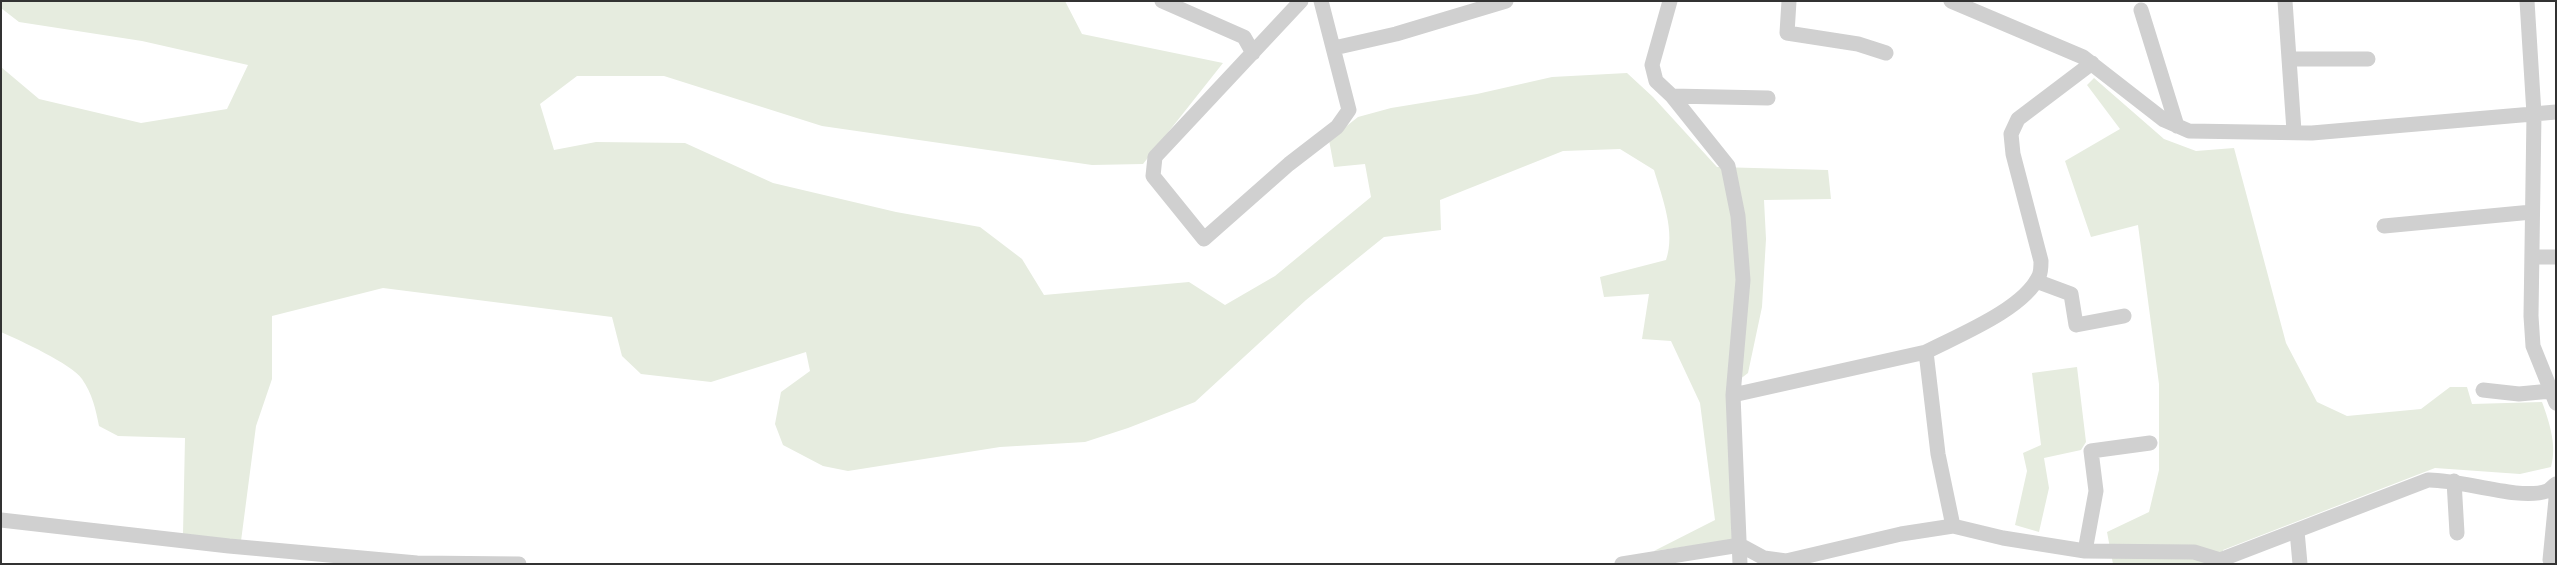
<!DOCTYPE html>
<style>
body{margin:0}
#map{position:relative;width:2557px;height:565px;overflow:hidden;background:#fff;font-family:"Archivo Narrow",sans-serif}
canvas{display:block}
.frame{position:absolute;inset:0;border:2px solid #333;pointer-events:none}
</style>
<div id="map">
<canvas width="2557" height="565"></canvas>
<div class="frame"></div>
</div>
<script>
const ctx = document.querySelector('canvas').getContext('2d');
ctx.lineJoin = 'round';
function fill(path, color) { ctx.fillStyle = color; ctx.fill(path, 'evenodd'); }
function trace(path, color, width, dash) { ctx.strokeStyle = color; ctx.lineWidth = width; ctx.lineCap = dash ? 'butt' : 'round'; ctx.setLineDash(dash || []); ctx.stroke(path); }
fill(new Path2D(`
 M1,1h1064l17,33 141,29 -80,101 -51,1 -270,-39 -158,-50h-87l-37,28 14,46 42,-8 89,1 88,40 123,29 84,15 42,32 22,36 145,-13 36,23 50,-29 96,-79 -6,-33 -31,3 -5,-27 29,-23 33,-9 86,-14 75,-17 75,-4 26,24 64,70 111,3 3,29 -67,1 2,39 -4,68 -14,66 -22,17 6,150 -78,11 61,-31 -15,-117 -29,-62 -29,-2 7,-45 -45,3 -4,-20 66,-17c10,-28 -4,-63 -12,-90l-34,-21 -57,2 -123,49 1,30 -57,7 -78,63 -111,102 -67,26 -43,14 -85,5 -152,24 -25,-5 -40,-21 -8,-21 6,-32 29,-21 -4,-19 -95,30 -70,-8 -19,-18 -10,-39 -229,-29 -111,28v63l-16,47 -15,115 -58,-7 2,-96 -67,-2 -19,-10c-3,-16 -7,-33 -17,-47 -10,-15 -63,-39 -81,-47v-265l38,32 102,24 86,-14 21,-44 -106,-24 -123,-19 -18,-14z
 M2094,78l70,61 32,12 38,-3 52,195 31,59 30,14 74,-7 29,-22h17l5,17 70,-2c8,22 15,44 9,65l-31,7 -85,-6 -212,82 1,14h-111l-6,-32 42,-20 10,-42v-86l-21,-159 -47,12 -26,-76 55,-32 -33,-44z
 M2077,367l9,75 -5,8 -37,8 5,30 -10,44 -24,-7 12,-54 -4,-18 18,-8 -9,-72z`), '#e6ecdf');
trace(new Path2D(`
 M1162,1l82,36 9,16
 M1301,1l-146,156 -2,19 51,63 85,-75 48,-37 12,-17 -28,-109
 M1670,1l-18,64 4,16 16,15 96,2
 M1789,1l-2,32 71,11 28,9
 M1951,1l132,56 81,63 25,11 123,2 244,-21
 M2285,1l9,130
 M2527,1l7,113 -3,202 2,30 23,57
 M2141,10l36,116
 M1334,48l62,-14 110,-33
 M2289,59h79
 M1672,96l56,70 10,50 5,64 -10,115 7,169
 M2384,226l148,-14
 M2532,257h24
 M2036,281l35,13 5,31 48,-9
 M2483,390l36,4 32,-3
 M1733,395l193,-43
 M2454,481l3,52
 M1,520l228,26 188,17 102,1
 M1953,526l-15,-72 -12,-102c33,-17 98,-43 113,-76 2,-4 2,-11 2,-15l-28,-107 -2,-20 7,-15 74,-56
 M2297,531l3,33
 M2085,551l11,-60 -5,-40 59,-8
 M2550,560l6,-61
 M1622,564l118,-19 24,13 22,3 115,-27 52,-8 50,12 82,13 109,1 26,8 208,-80c32,-1 91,21 119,11 3,-1 6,-5 9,-7`), '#d0d0d0', 15);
</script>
